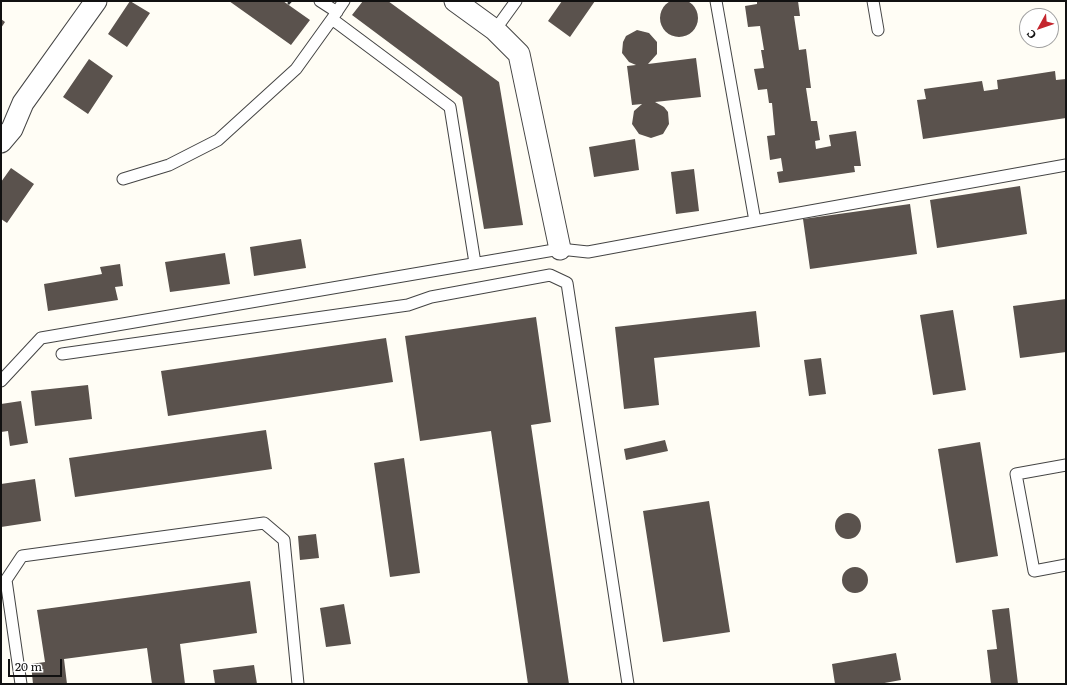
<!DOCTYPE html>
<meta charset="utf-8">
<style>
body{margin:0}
#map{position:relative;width:1067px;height:685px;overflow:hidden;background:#fffdf5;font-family:Literata,serif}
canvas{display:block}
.frame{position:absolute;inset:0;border:2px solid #111;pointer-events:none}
.north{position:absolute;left:1019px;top:8px;width:40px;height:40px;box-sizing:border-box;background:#fff;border:1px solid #a0a0a0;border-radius:50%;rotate:230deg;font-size:11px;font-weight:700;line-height:16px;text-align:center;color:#111}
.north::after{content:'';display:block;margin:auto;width:14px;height:18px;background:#c4262e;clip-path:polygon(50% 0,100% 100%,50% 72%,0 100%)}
.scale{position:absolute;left:8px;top:659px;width:54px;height:18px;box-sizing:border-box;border:2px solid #111;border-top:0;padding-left:5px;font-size:12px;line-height:14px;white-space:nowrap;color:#111;-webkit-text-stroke:3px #fff;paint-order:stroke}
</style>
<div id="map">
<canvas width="1067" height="685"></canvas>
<div class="frame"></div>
<div class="north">С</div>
<div class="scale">20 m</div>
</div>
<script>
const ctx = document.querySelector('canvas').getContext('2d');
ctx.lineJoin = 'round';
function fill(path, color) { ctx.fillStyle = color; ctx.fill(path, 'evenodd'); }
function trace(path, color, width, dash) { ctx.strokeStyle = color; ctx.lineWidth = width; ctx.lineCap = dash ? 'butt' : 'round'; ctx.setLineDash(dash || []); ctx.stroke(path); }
fill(new Path2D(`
 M660 18a19 19 0 1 1 38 0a19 19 0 1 1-38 0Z
 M130,1l20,12 -23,34 -19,-13z
 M229,1h54l27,19 -19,25z
 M363,1h25l111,81 24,143 -39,4 -22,-132 -110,-82z
 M562,1h33l-25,36 -22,-16z
 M757,1h41l2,15h-6l5,34 7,-1 5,39h-5l5,33h6l3,19 -5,1 1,8 15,-3 -2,-11 27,-4 5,35h-7l1,6 -76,11 -2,-11 6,-1 -2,-13 -11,2 -3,-24 8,-1 -3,-32h-3l-2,-14 -9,1 -4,-21 10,-1 -3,-18h3l-4,-24 -12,1 -3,-21 12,-2z
 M1,19l4,3 -4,6z
 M637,30l12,3 8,9v12l-9,10 48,-6 5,39 -46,5 9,5 4,5 1,12 -6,10 -12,4 -12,-4 -7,-10 2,-13 8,-7 -10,1 -5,-39 9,-1 -7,-3 -7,-9 1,-11 3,-6z
 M89,59l24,17 -25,38 -25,-17z
 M1055,71l1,9 10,-1v39l-143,21 -6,-39 9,-1 -2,-10 58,-8 2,10 14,-2 -1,-9z
 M635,139l4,31 -45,7 -5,-30z
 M11,168l23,16 -27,39 -6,-4v-37z
 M694,169l5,42 -23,3 -5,-42z
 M1020,186l7,48 -90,14 -7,-48z
 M910,204l7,50 -107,15 -7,-50z
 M301,239l5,29 -52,8 -4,-29z
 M225,253l5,31 -60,8 -5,-30z
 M120,264l3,22 -8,1 3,13 -70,11 -4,-27 58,-10 -2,-7z
 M1066,299v53l-46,6 -7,-52z
 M953,310l13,80 -33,5 -13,-80z
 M756,311l4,36 -106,11 5,47 -35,4 -9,-82z
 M536,317l15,105 -20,3 38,259h-41l-37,-253 -71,10 -15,-105z
 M386,338l7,44 -225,34 -7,-45z
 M821,358l5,36 -17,2 -5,-36z
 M88,385l4,34 -57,7 -4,-35z
 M21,401l7,42 -18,3 -2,-15 -7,1v-28z
 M266,430l6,39 -197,28 -6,-39z
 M665,440l3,11 -42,9 -2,-11z
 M980,442l18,114 -42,7 -18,-114z
 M404,458l16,115 -30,4 -16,-114z
 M35,479l6,42 -40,6v-43z
 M709,501l21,131 -67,10 -20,-131z
 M835 526a13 13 0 1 1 26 0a13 13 0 1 1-26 0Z
 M316,534l3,24 -19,2 -2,-24z
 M842 580a13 13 0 1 1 26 0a13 13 0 1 1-26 0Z
 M250,581l7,52 -77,11 5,40h-33l-5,-36 -83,11 3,25h-34l-2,-20 14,-2 -8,-52z
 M344,604l7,40 -25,3 -6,-39z
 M1009,608l9,76h-27l-4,-34 10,-1 -5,-39z
 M896,653l5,27 -22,4h-44l-3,-20z
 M254,665l3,19h-42l-2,-14z`), '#5a524d');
const service = new Path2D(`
 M320,1l17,11
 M344,1l-12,18 118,88 25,156
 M873,1l5,29
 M495,30l21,-29
 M123,179l46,-14 49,-25 78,-71 36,-50
 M755,221l311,-56
 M62,354l346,-49 23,-8 119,-22 17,8 61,401
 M1,381l40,-43 519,-89 28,3 167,-31 -39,-220
 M1066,465l-50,9 18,97 32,-6
 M21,684l-15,-104 16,-24 242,-33 20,17 14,144`);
const minor = new Path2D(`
 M455,1l40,29 24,24 41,195
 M1,142l11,-13 11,-26 73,-102`);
trace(service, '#444', 13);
trace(minor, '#444', 23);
trace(new Path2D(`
 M288,4l3,-3`), '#333', 2.5, [4, 2]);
trace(service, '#fff', 11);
trace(minor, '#fff', 21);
</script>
